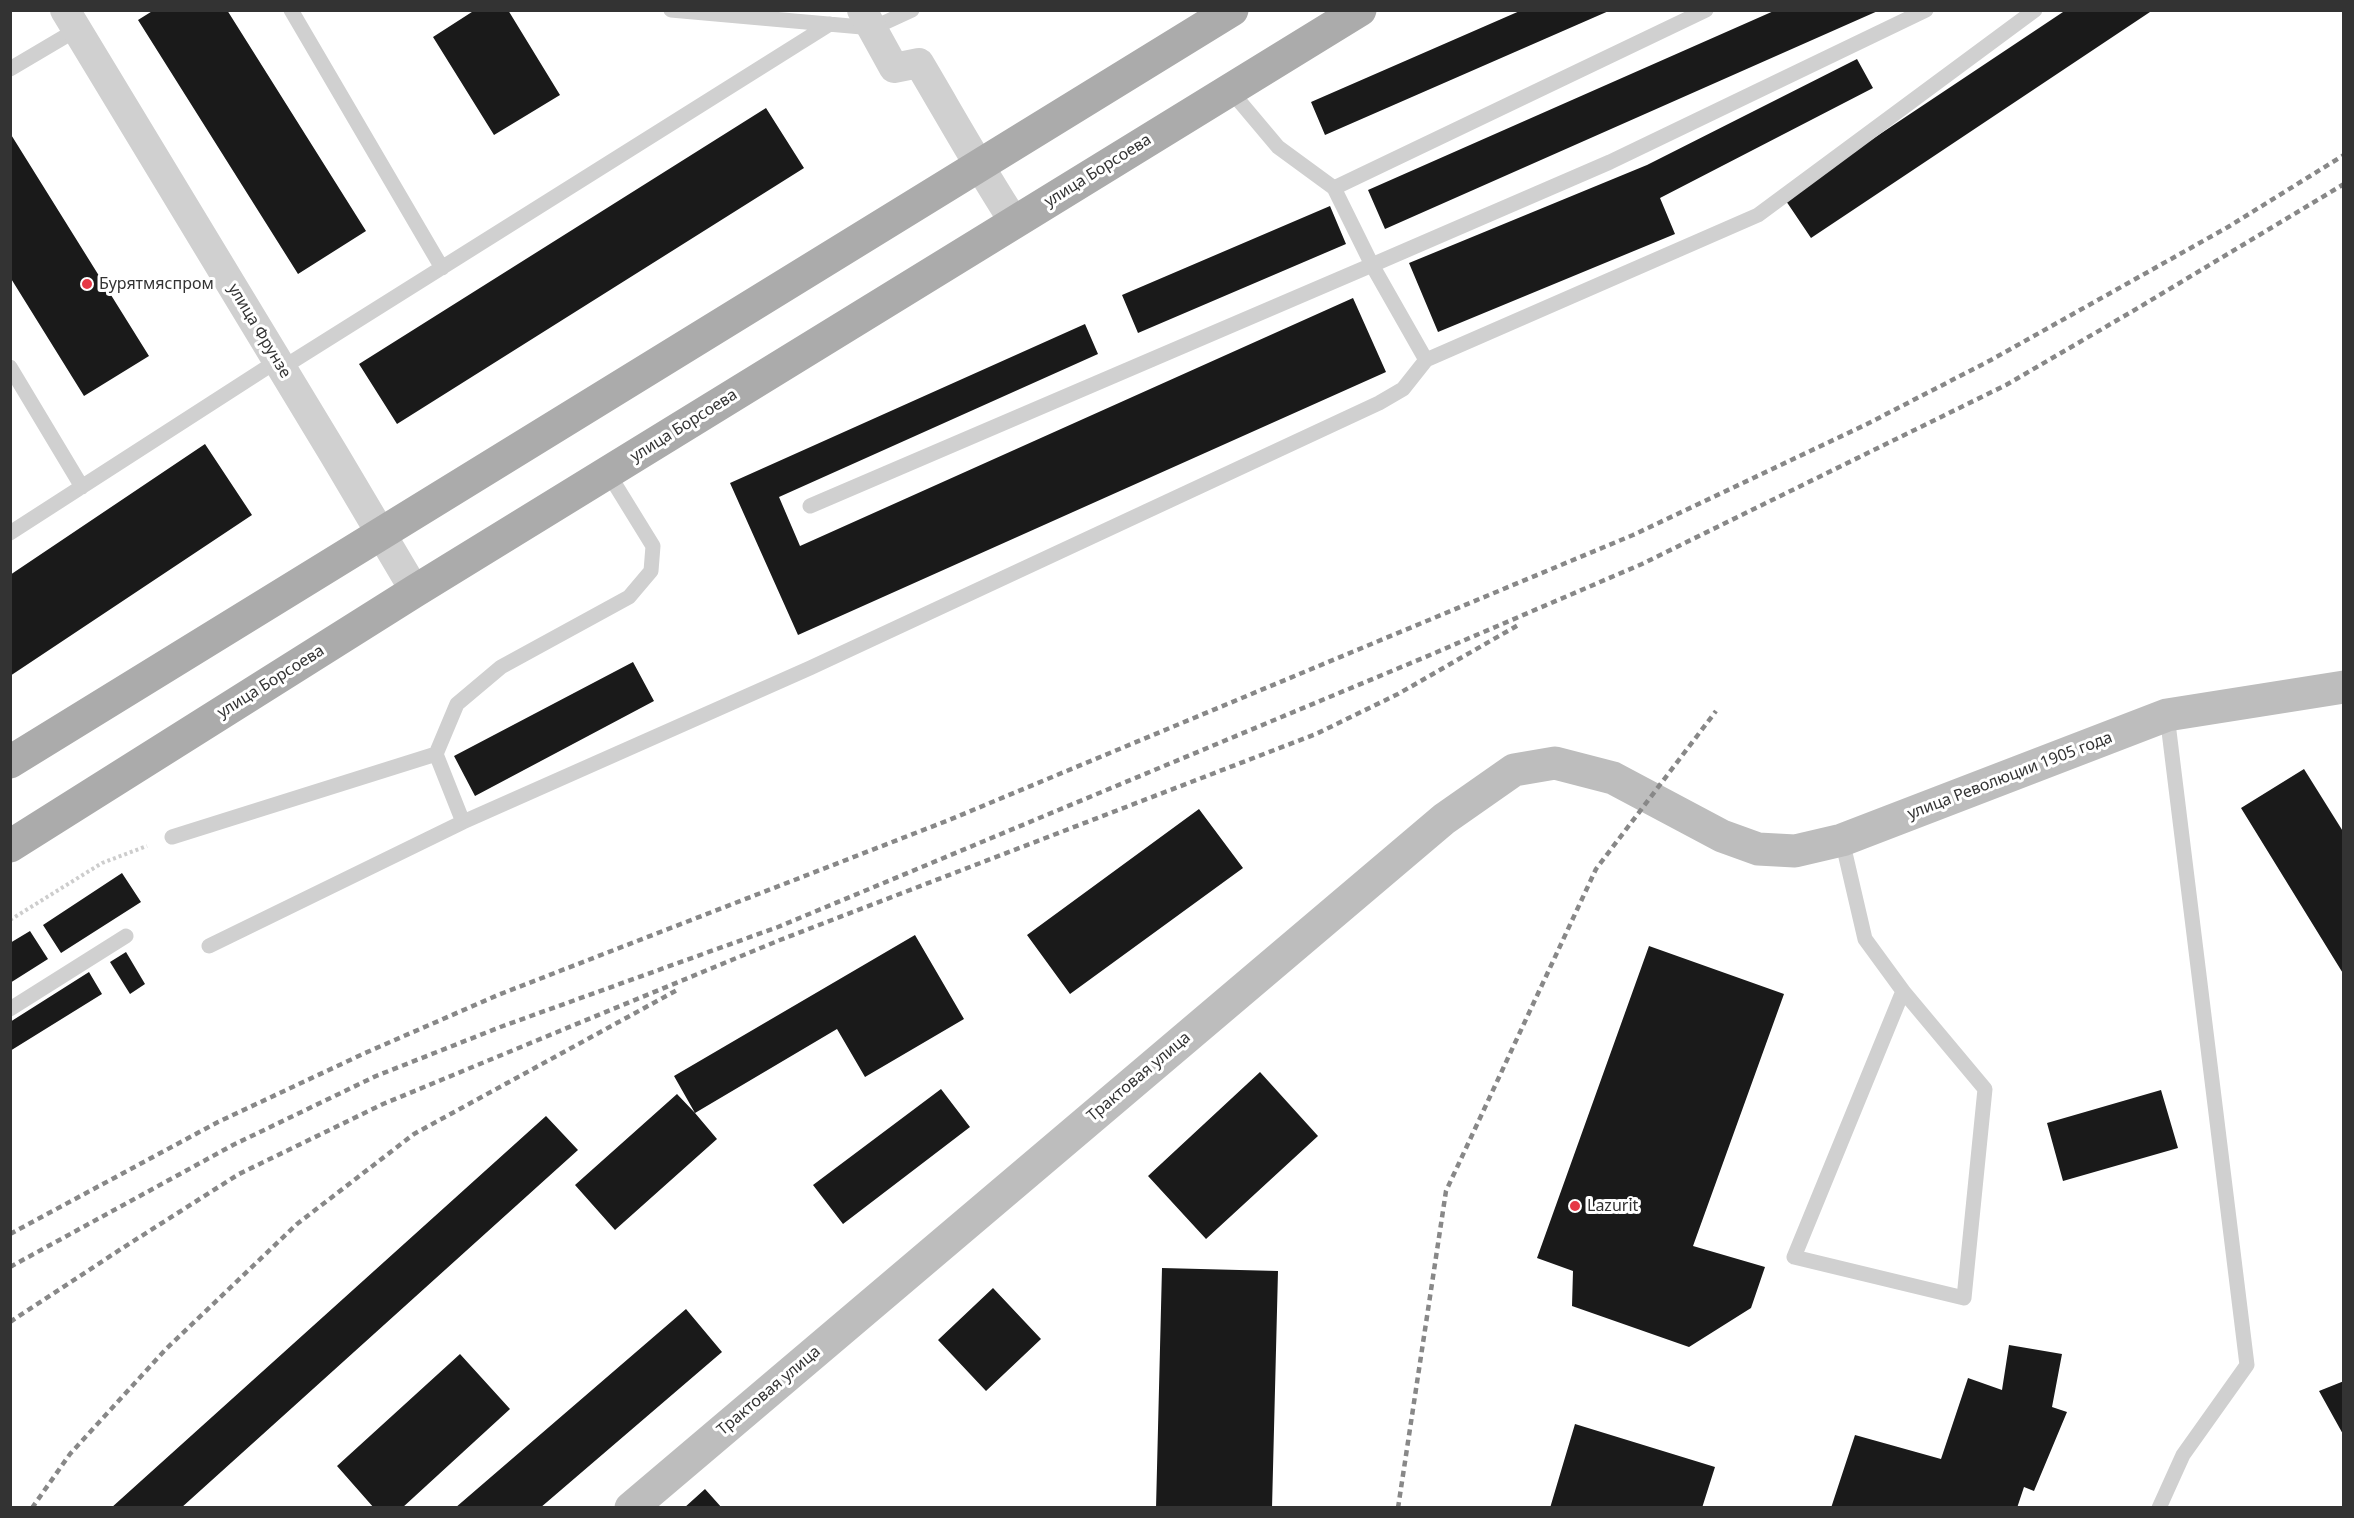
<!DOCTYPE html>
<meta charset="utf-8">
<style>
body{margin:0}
#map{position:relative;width:2354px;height:1518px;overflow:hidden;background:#fff;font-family:"Noto Sans",sans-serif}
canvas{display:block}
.frame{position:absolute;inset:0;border:12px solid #333;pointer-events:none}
</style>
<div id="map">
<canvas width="2354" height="1518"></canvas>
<div class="frame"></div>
</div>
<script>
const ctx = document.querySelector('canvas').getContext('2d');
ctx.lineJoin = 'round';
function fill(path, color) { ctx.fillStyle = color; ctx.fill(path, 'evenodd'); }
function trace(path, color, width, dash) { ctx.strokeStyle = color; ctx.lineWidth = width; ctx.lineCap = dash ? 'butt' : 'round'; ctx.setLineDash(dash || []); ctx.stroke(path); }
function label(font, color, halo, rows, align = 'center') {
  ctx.font = font + ' "Noto Sans",sans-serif'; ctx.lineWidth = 6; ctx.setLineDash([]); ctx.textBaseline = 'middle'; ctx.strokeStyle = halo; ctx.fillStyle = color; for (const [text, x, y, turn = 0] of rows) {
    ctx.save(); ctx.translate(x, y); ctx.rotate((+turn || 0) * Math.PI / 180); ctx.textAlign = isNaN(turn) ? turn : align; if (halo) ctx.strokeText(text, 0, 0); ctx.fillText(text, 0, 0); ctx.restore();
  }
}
fill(new Path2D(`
 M154,10h73l139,221 -68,43 -160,-254z
 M475,10h33l52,85 -66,40 -61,-98z
 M1522,10h89l-286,125 -14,-33z
 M1776,10h104l-495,219 -17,-39z
 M2066,10h87l-342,228 -27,-40z
 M1857,59l16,29 -213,110 15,36 -237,98 -29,-69 238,-98z
 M766,108l38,60 -407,256 -38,-60z
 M10,133l139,223 -65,40 -74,-119z
 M1330,206l16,38 -208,89 -16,-38z
 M1353,298l33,74 -588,263 -68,-152 355,-159 13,30 -319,143 21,49z
 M205,444l47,71 -242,161v-101z
 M633,662l21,39 -179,95 -21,-40z
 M2304,769l40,64v142l-103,-167z
 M1199,809l44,59 -173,126 -43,-59z
 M122,873l19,29 -80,51 -18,-28z
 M30,931l18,28 -38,24v-40z
 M915,935l49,84 -99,58 -28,-48 -142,84 22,26 -102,91 -40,-45 102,-91 18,19 -21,-37z
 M1649,946l135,48 -91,252 72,21 -14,41 -62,39 -117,-41 1,-35 -36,-13z
 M126,952l19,32 -15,10 -20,-32z
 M89,972l13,22 -92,57v-29z
 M1260,1072l58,64 -112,103 -58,-63z
 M941,1089l29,38 -127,97 -30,-39z
 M2161,1090l17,58 -115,33 -16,-58z
 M546,1116l32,34 -397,358h-70z
 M1162,1268l116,3 -6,237h-116z
 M993,1288l48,51 -55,52 -48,-51z
 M686,1309l36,43 -182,156h-85z
 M2009,1345l53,9 -10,53 15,5 -33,79 -10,-4 -7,21h-186l24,-73 86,24 27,-81 34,12z
 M460,1354l50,55 -108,99h-28l-37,-42z
 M2344,1381v55l-25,-45z
 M1575,1424l140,43 -13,41h-152z
 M705,1489l17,19h-38z`), '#1a1a1a');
trace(new Path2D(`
 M10,920l92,-57 45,-17`), '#cdcdcd', 4, [3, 3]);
trace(new Path2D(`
 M291,10l151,258
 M671,10l202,18 39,-18
 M1926,10l-316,152 -238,103 54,95 332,-145 277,-205
 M10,69l66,-39
 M1334,188l372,-178
 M10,367l72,120
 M282,368l548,-344
 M810,506l562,-241 -38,-77 -56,-41 -48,-57
 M10,533l267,-172
 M436,754l27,68
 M172,837l264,-83 21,-50 44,-37 128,-70 22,-26 2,-25 -45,-73
 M1842,840l23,99 38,52 -109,266 170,41 21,-209 -82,-98
 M209,946l254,-124 347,-154 569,-265 24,-14 23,-29
 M10,1009l116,-73
 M2159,1508l24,-53 64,-90 -80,-650`), '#d0d0d0', 15);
trace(new Path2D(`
 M65,10l270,446 80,135
 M862,10l32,58 25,-5c32,54 62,108 96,160`), '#d0d0d0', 30);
trace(new Path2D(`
 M631,1508l813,-689 70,-49 41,-7 58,15 109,58 36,13 37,2 47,-11 325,-125 177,-28`), '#bdbdbd', 33);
trace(new Path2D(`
 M10,762l1222,-752
 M10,846l405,-255 945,-581`), '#ababab', 33);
trace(new Path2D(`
 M10,1234l208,-112 147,-69 133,-58 451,-175 684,-285 234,-111 124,-64 237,-133 116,-72
 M10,1267l223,-122 143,-69 127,-50 275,-99 645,-269 219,-94 364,-179 132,-77 206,-124
 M10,1322l111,-73 118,-75 144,-70 397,-164 536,-206 82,-40 122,-70
 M32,1508l38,-54 96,-105 131,-125 117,-90 265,-145
 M1398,1508l48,-317 150,-322 120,-158`), '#888', 4.5, [6, 4.5]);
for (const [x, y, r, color] of [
 [87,284,6,"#e63946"],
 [1575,1206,6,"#e63946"]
]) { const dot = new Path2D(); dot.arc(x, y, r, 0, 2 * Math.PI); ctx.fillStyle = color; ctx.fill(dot); trace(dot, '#fff', 2); }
label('16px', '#333', '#fff', [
 ["улица Борсоева",1098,171,-32],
 ["улица Фрунзе",259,331,59],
 ["улица Борсоева",684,426,-32],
 ["улица Борсоева",271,682,-32],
 ["улица Революции 1905 года",2010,776,-21],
 ["Трактовая улица",1139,1077,-40],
 ["Трактовая улица",769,1391,-40]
]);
label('16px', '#333', '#fff', [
 ["Бурятмяспром",99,284],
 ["Lazurit",1587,1206]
], 'left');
</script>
